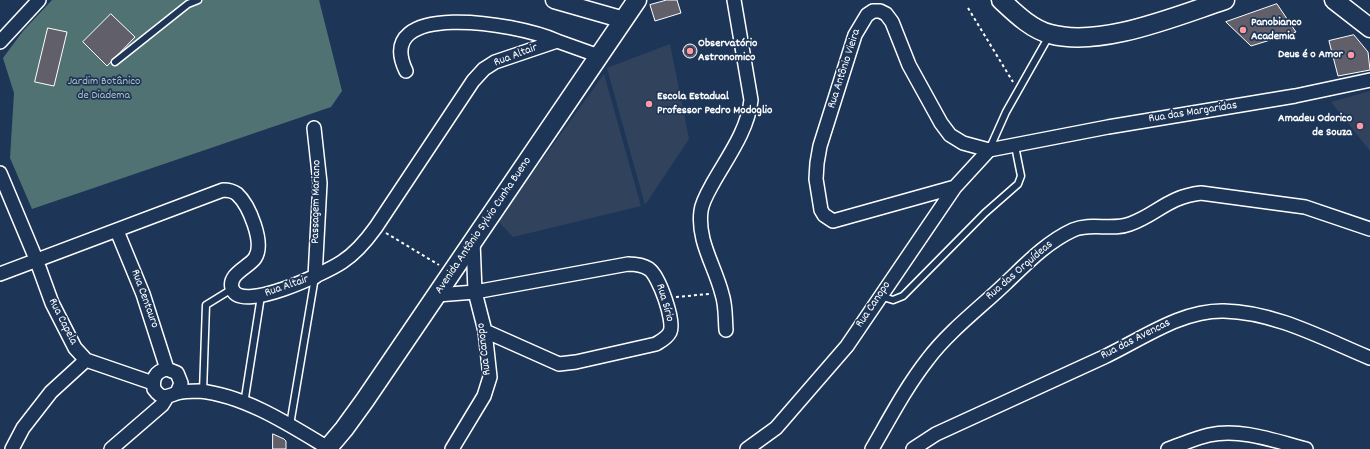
<!DOCTYPE html>
<meta charset="utf-8">
<style>
body{margin:0}
canvas{display:block;background:#1d3557}
</style>
<canvas width="1370" height="449"></canvas>
<script>
const ctx = document.querySelector('canvas').getContext('2d');
ctx.lineJoin = 'round';
function fill(path, color) { ctx.fillStyle = color; ctx.fill(path, 'evenodd'); }
function trace(path, color, width, dash) { ctx.strokeStyle = color; ctx.lineWidth = width; ctx.lineCap = dash ? 'butt' : 'round'; ctx.setLineDash(dash || []); ctx.stroke(path); }
function label(font, color, halo, rows, align = 'center') {
  ctx.font = font + ' Dekko,sans-serif'; ctx.lineWidth = 3.5; ctx.setLineDash([]); ctx.textBaseline = 'middle'; ctx.strokeStyle = halo; ctx.fillStyle = color; for (const [text, x, y, turn = 0] of rows) {
    ctx.save(); ctx.translate(x, y); ctx.rotate((+turn || 0) * Math.PI / 180); ctx.textAlign = isNaN(turn) ? turn : align; if (halo) ctx.strokeText(text, 0, 0); ctx.fillText(text, 0, 0); ctx.restore();
  }
}
fill(new Path2D(`
 M670,44l19,95 -44,66 -38,-137z
 M604,74l37,132 -128,31 -15,-16z
 M1370,91v60l-39,-49z`), '#31425d');
fill(new Path2D(`
 M52,0h267l23,91 -11,16 -299,102 -22,-51 4,-65 -11,-35 20,-27z`), '#517272');
const building = new Path2D(`
 M667,0h10l4,13 -26,8 -5,-16z
 M1277,4l19,28 -45,14 -25,-24z
 M111,14l24,23 -28,29 -24,-24z
 M48,28l19,4 -13,54 -19,-4z
 M1354,35l14,17 2,18 -32,6 -9,-35z
 M683 51a7 7 0 1 1 14 0a7 7 0 1 1-14 0Z
 M273,434l11,5 2,2v8h-13z`);
fill(building, '#605f6a');
trace(building, '#fff', 1);
const service = new Path2D(`
 M115,62l73,-58 10,-4
 M989,150l17,-38 43,-76
 M880,296l13,4 10,-4 82,-83 33,-29 3,-8 -6,-30
 M203,392l3,-87 26,-16
 M244,404l17,-108
 M290,425l25,-148`);
const minor = new Path2D(`
 M0,42l39,-42
 M406,71c-34,-71 108,-49 151,-30
 M314,128l6,55 -5,94
 M0,173l36,86 16,44 23,45 11,12 67,23
 M955,187l-122,34 -9,-6 -3,-5 -5,-31 1,-16 3,-17 35,-111 12,-20 6,-4h7l6,3 6,8 17,43 32,58 9,12 13,8 26,7 119,-23 187,-31 75,-16
 M117,231l26,63 24,75
 M0,274l223,-84c5,0 10,1 14,4 12,11 28,49 18,64 -6,9 -27,16 -23,30 7,27 95,-16 110,-26 14,-9 24,-21 34,-35l97,-146 11,-12 11,-7 62,-21 42,15
 M437,295l38,-3 153,-28c7,0 15,1 21,5 10,7 26,52 21,63 -3,6 -9,9 -14,12l-80,18 -17,2 -74,-33
 M726,330c-1,-12 0,-24 -4,-36 -7,-28 -25,-53 -21,-83 1,-9 7,-19 12,-28 14,-25 35,-53 38,-83l-17,-100
 M177,393l4,-10 -4,-10 -10,-4c-11,2 -15,9 -13,20 8,11 12,8 23,4 6,-2 15,-2 22,-2 45,4 91,34 129,57
 M12,449l11,-21 28,-36 35,-32
 M111,449l51,-44 5,-8
 M452,449l32,-53 6,-19 -5,-46 -10,-39 -2,-51
 M747,449l29,-21 71,-82 108,-159 34,-37
 M872,449c18,-31 34,-62 56,-90 21,-28 53,-52 78,-76 21,-20 41,-41 67,-53 18,-8 39,1 57,-6 28,-10 37,-27 71,-31l104,14 65,22
 M913,449l23,-15c56,-26 112,-51 168,-77 38,-18 77,-47 120,-46 51,1 100,28 146,47
 M1168,449c14,-5 28,-11 41,-14 32,-7 66,6 97,14`);
const tertiary = new Path2D(`
 M554,0l70,20`);
const secondary = new Path2D(`
 M1001,0c14,13 30,29 49,34 51,14 126,-18 175,-34
 M1334,0l36,28
 M327,449l17,-20 21,-29 272,-400`);
trace(service, '#fff', 9);
trace(minor, '#fff', 16);
trace(tertiary, '#fff', 19);
trace(secondary, '#fff', 21);
trace(new Path2D(`
 M968,8l45,74
 M386,233l53,32
 M676,297l33,-3`), '#fff', 2, [3, 3]);
trace(service, '#1d3557', 6);
trace(minor, '#1d3557', 13);
trace(tertiary, '#1d3557', 16);
trace(secondary, '#1d3557', 18);
for (const [x, y, r, color] of [
 [1243,30,4,"#ff9aa2"],
 [690,51,4,"#ff9aa2"],
 [1351,55,4,"#ff9aa2"],
 [649,104,4,"#ff9aa2"],
 [1360,126,4,"#ff9aa2"]
]) { const dot = new Path2D(); dot.arc(x, y, r, 0, 2 * Math.PI); ctx.fillStyle = color; ctx.fill(dot); trace(dot, '#1d3557', 1.5); }
label('bold 12px', '#fff', '#1d3557', [
 ["Panobianco",1251,23],
 ["Academia",1251,37],
 ["Observatório",698,44],
 ["Astronomico",698,58],
 ["Deus é o Amor",1343,55,"right"],
 ["Escola Estadual",657,97],
 ["Professor Pedro Modoglio",657,111],
 ["Amadeu Odorico",1352,119,"right"],
 ["de Souza",1352,133,"right"]
], 'left');
label('12px', '#fff', '#1d3557', [
 ["Rua Altair",516,56,-21],
 ["Rua Antônio Vieira",845,69,-72],
 ["Rua das Margaridas",1193,113,-9],
 ["Passagem Mariano",317,202,-89],
 ["Avenida Antônio Sylvio Cunha Bueno",484,226,-56],
 ["Rua das Orquídeas",1020,271,-41],
 ["Rua Altair",287,287,-19],
 ["Rua Centauro",144,299,70],
 ["Rua Sírio",664,303,74],
 ["Rua Canopo",874,305,-56],
 ["Rua Capela",62,322,63],
 ["Rua das Avencas",1136,340,-27],
 ["Rua Canopo",485,349,-97]
]);
label('12px', '#b1c0c0', '#1d3557', [
 ["Jardim Botânico",104,82],
 ["de Diadema",104,96]
]);
</script>
